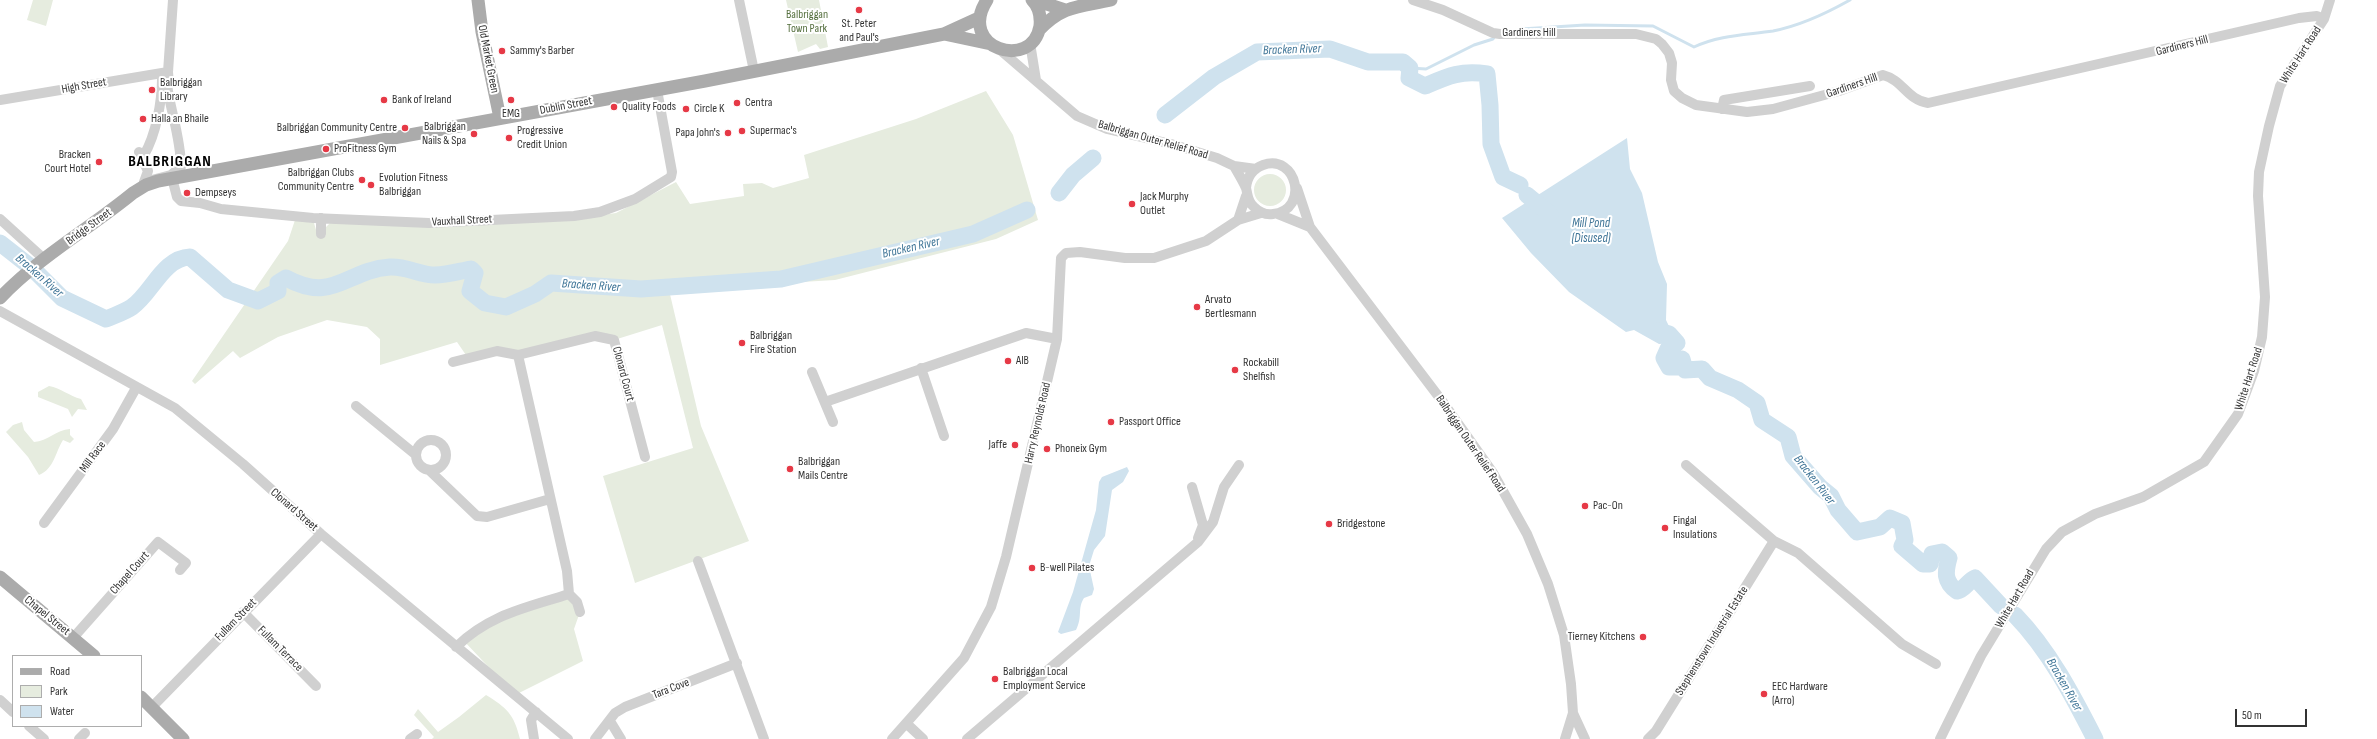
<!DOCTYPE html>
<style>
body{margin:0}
#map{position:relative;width:2377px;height:739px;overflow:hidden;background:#fff;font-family:"Sofia Sans Condensed",sans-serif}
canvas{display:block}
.legend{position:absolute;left:12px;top:655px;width:130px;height:72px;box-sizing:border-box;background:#fff;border:1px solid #adadad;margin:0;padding:5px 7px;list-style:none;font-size:12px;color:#333}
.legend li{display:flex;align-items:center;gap:8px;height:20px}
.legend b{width:20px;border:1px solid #adadad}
.scale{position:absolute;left:2235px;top:709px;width:72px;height:18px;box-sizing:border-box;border:2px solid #333;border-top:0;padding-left:5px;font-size:12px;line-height:14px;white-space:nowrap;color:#333;-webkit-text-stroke:3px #fff;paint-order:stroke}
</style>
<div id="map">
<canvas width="2377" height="739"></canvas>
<ul class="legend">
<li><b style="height:5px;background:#ababab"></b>Road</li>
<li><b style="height:11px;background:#e6ecdf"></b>Park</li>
<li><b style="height:11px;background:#cfe2ee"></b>Water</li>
</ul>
<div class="scale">50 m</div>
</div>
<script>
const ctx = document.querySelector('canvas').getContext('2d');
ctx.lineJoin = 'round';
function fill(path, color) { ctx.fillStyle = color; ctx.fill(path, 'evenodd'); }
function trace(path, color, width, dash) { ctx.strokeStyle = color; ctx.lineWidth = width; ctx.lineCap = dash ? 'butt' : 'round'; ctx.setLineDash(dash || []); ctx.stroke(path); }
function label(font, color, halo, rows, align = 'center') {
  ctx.font = font + ' "Sofia Sans Condensed",sans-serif'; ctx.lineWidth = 4; ctx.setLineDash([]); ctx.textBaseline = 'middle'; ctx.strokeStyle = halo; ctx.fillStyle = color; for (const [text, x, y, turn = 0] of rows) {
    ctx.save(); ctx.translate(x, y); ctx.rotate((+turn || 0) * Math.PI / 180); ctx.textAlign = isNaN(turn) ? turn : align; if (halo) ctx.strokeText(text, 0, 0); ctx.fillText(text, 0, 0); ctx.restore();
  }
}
fill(new Path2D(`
 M33,0h20l-7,26 -19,-6z
 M786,0h33l9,47 -8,2 -4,-5 -18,8z
 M986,91l27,44 25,85 -42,19 -161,41 -166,10 32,136 48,115 -114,42 -32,-107 90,-28 -31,-123 -48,15 -5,-2 -141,20 -11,-16 -77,23v-26l-13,-12 -40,-7 -49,17 -38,21 -7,-7 -38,33 -3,-3 96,-140 7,-21 19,3 4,14 8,-1 -1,-8 5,-5 237,-3 49,-7 60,-31 14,22 54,-8 -1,-12 19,-1 11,5 36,-10 -5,-23 112,-36z
 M1254 190a16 16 0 1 1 32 0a16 16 0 1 1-32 0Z
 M49,386c12,2 20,10 32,13l6,11 -9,-1 -6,8 -4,-8 -30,-12v-5z
 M22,422l2,8 10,12c14,-1 22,-12 36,-13v6l4,4 -4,4 -7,-3c-8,13 -9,29 -24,35l-11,-18 -22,-25 7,-7z
 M569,594l11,18 -6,17 9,32 -68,34 -52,-55 10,-9z
 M486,695c21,13 28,19 34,44h-88l2,-2 -20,-22 4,-6 20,23 21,-15z`), '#e6ecdf');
fill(new Path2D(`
 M1627,138l3,31 12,24 16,69 9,22 -1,36 11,23 -18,1 -25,-14 -8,2 -57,-40 -38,-39 -29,-35z
 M1127,467l2,4 -6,11 -11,8 -7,46 -11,14 -5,16 5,23 -2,6 -8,3c-7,11 -1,18 -8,32l-15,4 -3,-2 15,-40 23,-82 3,-28 3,-5z`), '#cfe2ee');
trace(new Path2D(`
 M1521,29l64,-4 68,1 41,21c25,-12 52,-12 79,-16 26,-5 54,-18 77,-31
 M1410,68l16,1 48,-24 19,-6 2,-3`), '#cfe2ee', 3);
trace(new Path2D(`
 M1165,115l49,-38 43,-25 73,-3 38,13h35l7,6 -1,10 16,8c23,-10 36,-16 62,-12l3,31 1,39 12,33 17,8
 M1059,193l14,-18 20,-17
 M1527,195l23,19
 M0,243l32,25 30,30 44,21c9,-4 19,-7 26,-12 20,-14 31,-49 58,-50l38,33 30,11 20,-10v-8l8,-5c48,26 60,-8 104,-11 16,-1 30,8 45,8 12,0 25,-4 36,-6l4,4 -5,18 15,12 21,4 29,-13 16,-11 90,6 140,-10 192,-45 54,-24
 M1658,331l11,3 8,9 -9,6 -4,9 5,9h9l4,-8 3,11 17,-1 8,9 28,12 19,13 5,17 26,17 5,19 27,31 11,9 7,14 19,22 23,-5 10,-9 12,5 3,17 -3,6 21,18h7l2,-10 10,-2 7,6c-4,14 -5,24 8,33 7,-1 11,-10 18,-13l26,28
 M2015,615c34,35 58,81 80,124`), '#cfe2ee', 17);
trace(new Path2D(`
 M739,0l15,71
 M1413,0l30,10 50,23 7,1h136l20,5 6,5 7,9 3,10 -1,17 3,11 8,7 14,7 51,7 26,-3 66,-18 44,-16c20,5 24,25 45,28l371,-85 18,-2 7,3
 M1030,43l6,37
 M999,49l78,67 30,13 64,15 46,14 17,8 22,3
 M166,77c3,31 15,60 15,90l-10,8 -27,7 4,-11 -9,-19 5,3c12,-20 18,-54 18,-76z
 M169,84l-1,-12 5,-72
 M0,100l168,-28
 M1722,109l2,-9 86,-14
 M1234,166c4,7 9,15 12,22 2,7 1,13 8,19 5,5 12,8 19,7 37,-4 24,-61 -10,-49 -11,4 -16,13 -17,23
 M172,178l5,19 4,4 19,2 21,6 92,9 116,5 145,-7 26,-4 35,-13 36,-22 1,-5 -15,-82
 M1297,188l13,39 132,174 51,72 34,61 21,50 16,51 7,49 2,29 -8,26
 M1278,214l32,13
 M321,218v16
 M0,219l44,40
 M1238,220l8,-24
 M0,311l175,97 68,56 78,70 247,205
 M518,355l49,216 2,23 8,8 3,10
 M453,362l44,-11 21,4 77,-19 19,4 31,117
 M921,368l23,68
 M812,372l21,50
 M825,402l201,-69 31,6
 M356,406l60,49
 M416 455a15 15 0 1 1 30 0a15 15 0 1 1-30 0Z
 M430,471l47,45 10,1 63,-18
 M1192,487l11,38 -5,13
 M44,523l69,-94 23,-41
 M1774,541l24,12 104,91 34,20
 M698,561l66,178
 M243,612l73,74
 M73,638l85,-96 28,21 -6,7
 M456,647c34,-33 70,-39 113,-53
 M0,700l13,12
 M152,707l169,-173
 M1573,713l12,26
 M610,721l11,18
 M907,724l16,15
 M29,726l15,13
 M79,739l6,-6
 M410,739l7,-5
 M534,739l-3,-19 5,-8
 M595,739l20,-26 10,-6 112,-44
 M892,739l72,-81 27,-51 15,-50 51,-218 4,-81 5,-5 14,-1 45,6h29l52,-17 32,-21 23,-7
 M967,739l231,-197 15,-20 11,-35 15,-22
 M1648,739l8,-8 118,-190 -88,-76
 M1940,739l41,-83 65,-107 16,-17 33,-18 48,-17 61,-35 34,-48 16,-43 8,-34 3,-40 -7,-101 1,-24 10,-46 11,-40 44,-67 6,-19`), '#d0d0d0', 10);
trace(new Path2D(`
 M478,0l4,32 18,86
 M987,0c-31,48 45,72 53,26 1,-10 -1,-19 -8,-26
 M1035,0l30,10
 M1039,30c24,-25 40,-23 72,-30
 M944,34l47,10
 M0,298c39,-41 89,-69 133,-105l13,-8 12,-4 547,-100 239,-47 35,-16
 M0,577l94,79
 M141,697l42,42`), '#ababab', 13);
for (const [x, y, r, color] of [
 [859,10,4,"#e63946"],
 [502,51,4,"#e63946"],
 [152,90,4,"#e63946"],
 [384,100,4,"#e63946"],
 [511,100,4,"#e63946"],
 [737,103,4,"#e63946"],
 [614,107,4,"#e63946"],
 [686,109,4,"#e63946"],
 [143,119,4,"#e63946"],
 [405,128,4,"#e63946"],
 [742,131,4,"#e63946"],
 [728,133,4,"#e63946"],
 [474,134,4,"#e63946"],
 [509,138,4,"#e63946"],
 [326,149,4,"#e63946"],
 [99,162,4,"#e63946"],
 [362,180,4,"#e63946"],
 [371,185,4,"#e63946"],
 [187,193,4,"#e63946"],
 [1132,204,4,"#e63946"],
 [1197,307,4,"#e63946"],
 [742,343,4,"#e63946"],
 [1008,361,4,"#e63946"],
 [1235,370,4,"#e63946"],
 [1111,422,4,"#e63946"],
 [1015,445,4,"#e63946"],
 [1047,449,4,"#e63946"],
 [790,469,4,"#e63946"],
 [1585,506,4,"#e63946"],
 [1329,524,4,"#e63946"],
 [1665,528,4,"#e63946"],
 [1032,568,4,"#e63946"],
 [1643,637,4,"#e63946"],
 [995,679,4,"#e63946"],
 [1764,694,4,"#e63946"]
]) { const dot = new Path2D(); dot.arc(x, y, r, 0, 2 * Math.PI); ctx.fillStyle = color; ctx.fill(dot); trace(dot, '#fff', 1.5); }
label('12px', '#56703f', '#fff', [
 ["Balbriggan",807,15],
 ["Town Park",807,29]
]);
label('12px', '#333', '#fff', [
 ["St. Peter",859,24,"center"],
 ["and Paul's",859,38,"center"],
 ["Sammy's Barber",510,51],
 ["Balbriggan",160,83],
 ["Library",160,97],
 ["Bank of Ireland",392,100],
 ["Centra",745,103],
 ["Quality Foods",622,107],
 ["Circle K",694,109],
 ["EMG",511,114,"center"],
 ["Halla an Bhaile",151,119],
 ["Balbriggan",466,127,"right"],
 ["Nails & Spa",466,141,"right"],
 ["Balbriggan Community Centre",397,128,"right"],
 ["Progressive",517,131],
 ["Credit Union",517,145],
 ["Supermac's",750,131],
 ["Papa John's",720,133,"right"],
 ["ProFitness Gym",334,149],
 ["Bracken",91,155,"right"],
 ["Court Hotel",91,169,"right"],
 ["Balbriggan Clubs",354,173,"right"],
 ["Community Centre",354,187,"right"],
 ["Evolution Fitness",379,178],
 ["Balbriggan",379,192],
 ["Dempseys",195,193],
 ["Jack Murphy",1140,197],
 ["Outlet",1140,211],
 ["Arvato",1205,300],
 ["Bertlesmann",1205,314],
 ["Balbriggan",750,336],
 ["Fire Station",750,350],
 ["AIB",1016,361],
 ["Rockabill",1243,363],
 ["Shelfish",1243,377],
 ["Passport Office",1119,422],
 ["Jaffe",1007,445,"right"],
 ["Phoneix Gym",1055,449],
 ["Balbriggan",798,462],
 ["Mails Centre",798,476],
 ["Pac-On",1593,506],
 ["Fingal",1673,521],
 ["Insulations",1673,535],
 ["Bridgestone",1337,524],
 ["B-well Pilates",1040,568],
 ["Tierney Kitchens",1635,637,"right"],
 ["Balbriggan Local",1003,672],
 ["Employment Service",1003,686],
 ["EEC Hardware",1772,687],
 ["(Arro)",1772,701]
], 'left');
label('12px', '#333', '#fff', [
 ["Gardiners Hill",1529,33],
 ["Gardiners Hill",2182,46,-14],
 ["White Hart Road",2301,55,-57],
 ["Old Market Green",488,59,79],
 ["High Street",84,86,-10],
 ["Gardiners Hill",1852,86,-19],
 ["Dublin Street",566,106,-11],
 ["Balbriggan Outer Relief Road",1153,140,16],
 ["Vauxhall Street",462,221,-3],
 ["Bridge Street",89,227,-36],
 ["Clonard Court",623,374,75],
 ["White Hart Road",2249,379,-72],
 ["Harry Reynolds Road",1038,423,-77],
 ["Balbriggan Outer Relief Road",1470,444,56],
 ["Mill Race",93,457,-54],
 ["Clonard Street",294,510,41],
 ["Chapel Court",130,573,-49],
 ["White Hart Road",2015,599,-60],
 ["Chapel Street",47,616,39],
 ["Fullam Street",236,620,-46],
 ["Stephenstown Industrial Estate",1712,641,-58],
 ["Fullam Terrace",280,649,45],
 ["Tara Cove",671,689,-21]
]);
label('italic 13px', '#3f7597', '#fff', [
 ["Bracken River",1292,50,-2],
 ["Mill Pond",1591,224],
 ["(Disused)",1591,239],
 ["Bracken River",911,248,-13],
 ["Bracken River",39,276,41],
 ["Bracken River",591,286,4],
 ["Bracken River",1814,480,52],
 ["Bracken River",2064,685,60]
]);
ctx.letterSpacing = '1px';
label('bold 16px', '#000', '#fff', [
 ["BALBRIGGAN",170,162]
]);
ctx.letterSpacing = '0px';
</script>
